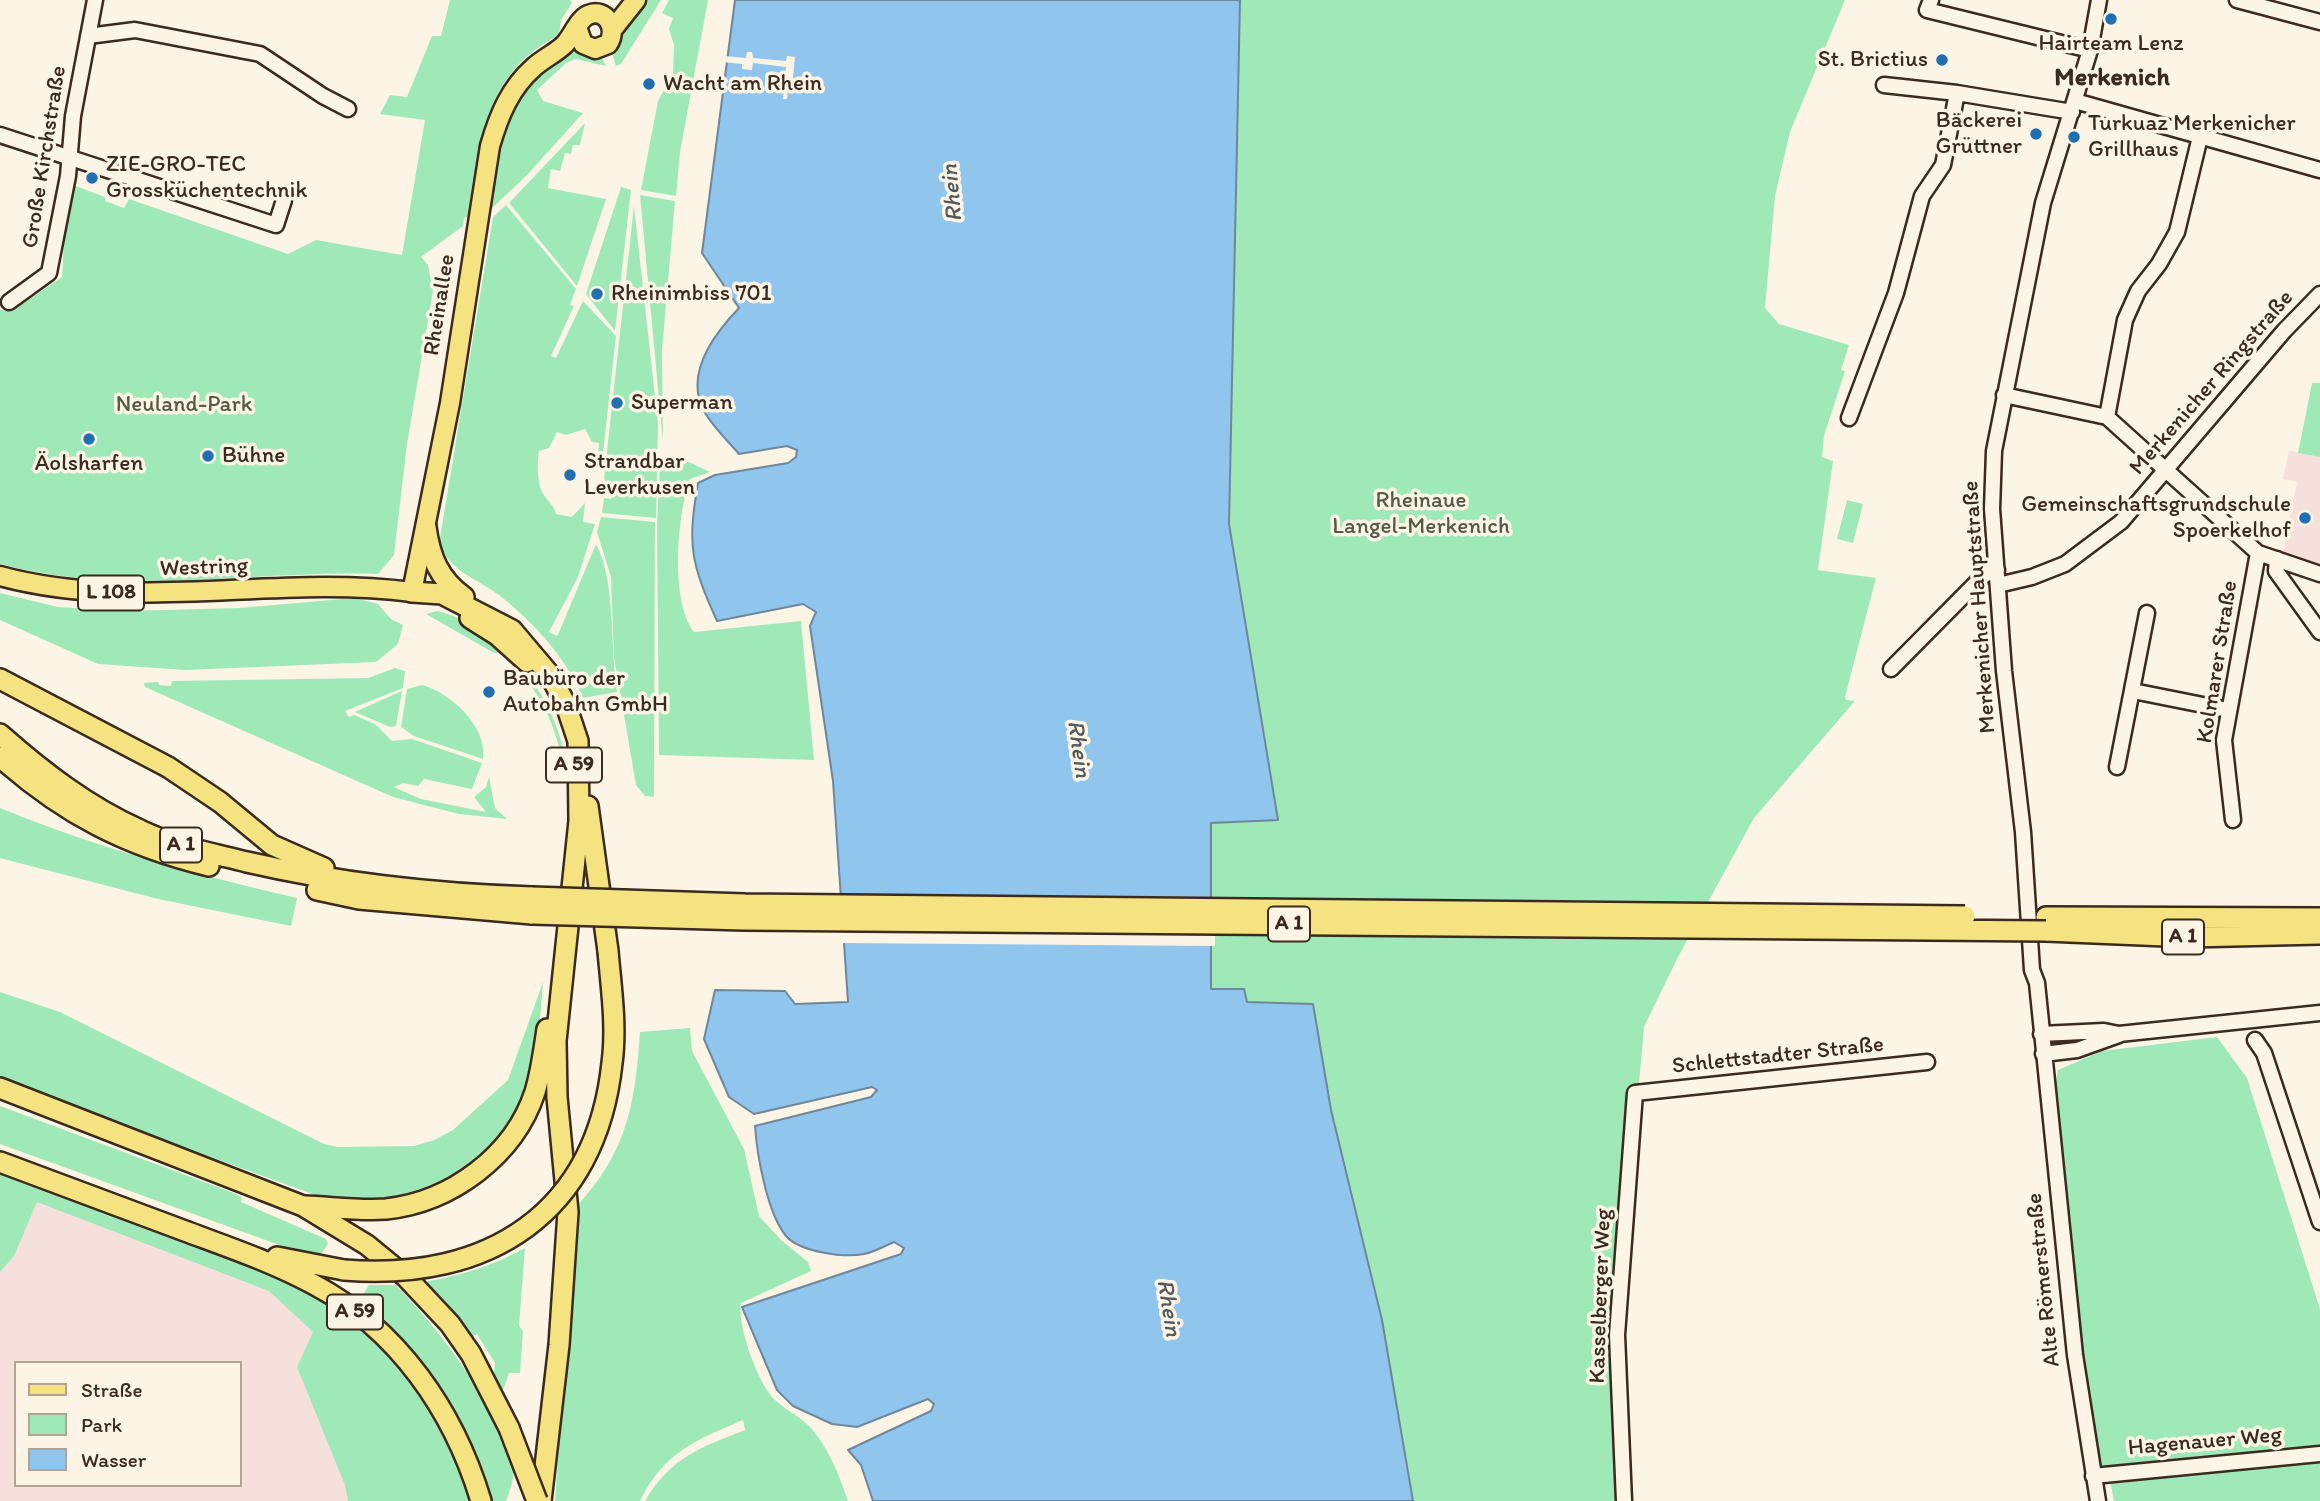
<!DOCTYPE html>
<meta charset="utf-8">
<style>
body{margin:0}
#map{position:relative;width:2320px;height:1501px;overflow:hidden;background:#fcf5e5;font-family:Itim,sans-serif}
canvas{display:block}
.legend{position:absolute;left:14px;top:1361px;width:228px;height:126px;box-sizing:border-box;background:#fcf5e5;border:2px solid #afa495;margin:0;padding:9px 12px;list-style:none;font-size:21px;color:#3b2a1e}
.legend li{display:flex;align-items:center;gap:14px;height:35px}
.legend b{width:35px;border:2px solid #afa495}
</style>
<div id="map">
<canvas width="2320" height="1501"></canvas>
<ul class="legend">
<li><b style="height:9px;background:#f5e381"></b>Straße</li>
<li><b style="height:19px;background:#9fe9b8"></b>Park</li>
<li><b style="height:19px;background:#90c5ee"></b>Wasser</li>
</ul>
</div>
<script>
const ctx = document.querySelector('canvas').getContext('2d');
ctx.lineJoin = 'round';
function fill(path, color) { ctx.fillStyle = color; ctx.fill(path, 'evenodd'); }
function trace(path, color, width, dash) { ctx.strokeStyle = color; ctx.lineWidth = width; ctx.lineCap = dash ? 'butt' : 'round'; ctx.setLineDash(dash || []); ctx.stroke(path); }
function label(font, color, halo, rows, align = 'center') {
  ctx.font = font + ' Itim,sans-serif'; ctx.lineWidth = 7; ctx.setLineDash([]); ctx.textBaseline = 'middle'; ctx.strokeStyle = halo; ctx.fillStyle = color; for (const [text, x, y, turn = 0] of rows) {
    ctx.save(); ctx.translate(x, y); ctx.rotate((+turn || 0) * Math.PI / 180); ctx.textAlign = isNaN(turn) ? turn : align; if (halo) ctx.strokeText(text, 0, 0); ctx.fillText(text, 0, 0); ctx.restore();
  }
}
fill(new Path2D(`
 M2289,451l31,6v109l-37,-12 14,-72 -14,-3z
 M0,1181l261,90 86,64 102,166h-449zM16,1363h224v122h-224z`), '#f5e0db');
fill(new Path2D(`
 M450,0h120l2,3 -11,17 -2,15c-75,38 -79,107 -90,181l-5,2 -1,8 -42,31 7,8 5,26 -26,153 -13,111 -16,19c-127,-4 -253,24 -378,-10v-254l12,1 50,-34 2,-38 9,-54 32,12v4l19,7 5,-9 159,55 28,-14 86,15 23,-135 -45,-6 10,-19 17,2 25,-61h9z
 M642,0h19l-40,64 -5,2 -6,-19z
 M669,0h39l-28,152 -4,44 -35,-6 17,-89 15,-28 1,-28 -5,-16 4,-11 -11,-5z
 M1012,0h833l-55,132 -15,64 -10,112 14,16 70,21 -8,25 4,1 -21,65 -2,21 11,4 -15,109 58,8 -31,119 1,3 9,1 -101,117 -76,139 -34,70 -9,102 -13,207 3,165h-460z
 M583,48l16,4 7,14 -30,-7 -10,4 -29,27 6,11 40,12 -56,62 -40,38c8,-59 10,-105 58,-146 12,-10 21,-18 38,-19z
 M585,123l-5,22h-7l-2,9 -6,-1 -5,18 -9,-2 -3,19 58,11 -29,87 -68,-83z
 M621,187l10,3 -16,141 -29,-37z
 M640,195l35,6 -13,149 1,92z
 M506,205l70,84 -6,16 4,1 -23,50 5,2 27,-57 33,35 -14,126 -5,4 2,-23 -7,-1 -7,-13 -19,6 -9,-3 -8,16 -10,3c-2,12 -2,30 3,41 6,10 12,13 14,22l16,3 13,-14 -2,19 12,2 -17,53 -29,55 8,4 3,-6 36,-86c20,37 14,104 21,148l-34,6c-18,-42 -49,-75 -84,-103 -23,-17 -48,-23 -60,-51l54,-327z
 M634,206l24,218 -2,94 -54,-5 2,-15 7,1 1,-3 -8,-18z
 M2312,383h8v74l-22,-4z
 M689,462l21,10 -20,7c-13,36 -20,122 4,153l107,-11 13,139 -155,-5 -2,-231 3,-60z
 M1847,500l16,4 -10,39 -16,-4z
 M601,517l54,5 -1,275 -9,-1 -9,-11 -22,-128 -3,-80 -14,-45z
 M0,593l58,14 64,4 118,-3 114,-10 24,6 13,15 12,6 -5,19 -22,18 -191,8 -87,-6 -98,-44z
 M437,611c18,3 34,14 48,25 46,35 68,66 81,124l-3,7c-7,-46 -27,-84 -63,-114h-6l-68,-39z
 M395,668l10,3 -2,17 -58,23 4,6 5,-2 21,9 17,17 20,-2 70,24 -10,26 -48,-10 -6,7 -15,-3 -9,4 27,12 65,13 -12,-15 12,-10 3,-10 6,31 12,11 -48,-5 -66,-17 -248,-110 -1,-4 14,-1 1,3 12,1 1,-5 196,-3z
 M422,685c29,8 66,42 61,74l-69,-23 -13,-9 6,-38z
 M402,691l-6,35 -6,1 -35,-15z
 M0,808c97,40 195,66 297,90l-6,28 -133,-27 -158,-41z
 M543,982c-2,22 -3,43 -6,65 -10,68 -58,134 -128,151 -29,8 -61,1 -91,-2l-318,-116v-88l60,20 264,132 14,3 76,-1 20,-6 19,-10 55,-50z
 M690,1028l2,23 52,98 15,67 22,24 27,22 3,9 -70,32c-4,21 14,69 26,87 10,17 32,24 45,39 18,22 27,46 36,72h-203c25,-43 56,-54 100,-71l-2,-10c-47,20 -79,32 -103,81h-85l21,-294c51,-55 59,-102 64,-175z
 M2217,1037l30,41 73,231v138l-220,23 -23,-162 -22,-220 3,-18 44,-19z
 M0,1106l231,86 11,5 -1,5 85,37 2,5 -10,15 -318,-115z
 M0,1169c57,21 113,42 170,63 84,32 173,61 232,134 33,40 51,88 73,135h-127l-3,-16 -48,-118 16,-35 -44,-41 -232,-89 -23,54 -14,16z
 M525,1248l-6,78 4,5 -3,42h-11l-7,20 -8,-19 1,-11 -18,-29 -5,3 -47,-55c36,-7 68,-16 100,-34z
 M369,1285h27c44,46 83,97 108,156 3,8 9,17 10,25 0,13 -4,25 -8,35h-17l-16,-47 -115,-151z
 M2320,1463v38h-206l-4,-20z`), '#9fe9b8');
const water = new Path2D(`
 M735,0h505l-11,524 49,296 -67,3v166h33l3,13 66,2 18,106 51,210 31,181h-540l-12,-36 -13,-15 83,-39 3,-7 -6,-5 -71,28 -25,-3 -39,-18 -16,-16 -35,-83 159,-53 3,-6 -10,-6c-9,4 -20,10 -30,12 -20,4 -64,-2 -78,-18 -19,-23 -29,-81 -31,-110l116,-29 6,-7 -5,-3 -118,27 -25,-17 -25,-58 11,-49 70,1 10,13 53,-2 -15,-221 -23,-155 6,-14 -13,-8 -86,17c-26,-58 -30,-75 -19,-138l17,-8 73,-12 8,-6 1,-7 -10,-4 -48,8c-11,-13 -27,-28 -35,-43 -20,-37 10,-77 35,-103l-37,-55z`);
fill(water, '#90c5ee');
trace(water, '#6e879b', 2);
fill(new Path2D(`
 M747,52h5l1,6 33,3 1,-5 8,1 -3,31h-4l-1,11h-4l3,-32 -33,-4 -1,7 -10,-1v-5l-19,-2 1,-6 22,2z
 M837,894l378,3v49l-375,-3z`), '#fcf5e5');
const minor = new Path2D(`
 M1931,0l-4,10 163,40
 M2237,0l83,22
 M88,36l47,-6 125,24 63,42 25,13
 M1884,85l73,8 115,19
 M2075,101l245,69
 M0,135l276,90 8,-25
 M9,302l40,-29 19,-97 5,-60 22,-116
 M2004,395l103,22 151,136 62,21
 M2107,417l18,-97 13,-29 21,-27 18,-32 23,-95
 M1849,418l47,-125 26,-97 21,-31 14,-72
 M2277,559l-1,12 44,61
 M1998,585l34,-8 33,-13 56,-42 163,-191 36,-37
 M1891,669l93,-94 13,-5
 M2133,691l95,19
 M2117,767l30,-154
 M2233,820l-9,-80 34,-187
 M2041,1034l63,-3 15,3 201,-21
 M2255,1040l9,13 56,169
 M2043,1054l34,-4 42,-15
 M2093,1476l227,-22
 M1624,1501l-7,-166 18,-242 292,-31
 M2098,1501l-23,-146 -38,-372 -5,-13 -9,-138 -19,-161 -12,-162 2,-58 49,-248 47,-153 9,-50`);
const major = new Path2D(`
 M613,29l23,-29
 M0,576c137,37 275,-2 412,16l38,-189 40,-257c9,-31 20,-58 44,-79 10,-9 22,-14 31,-23 7,-8 14,-25 23,-29 19,-8 30,15 20,29l-13,5 -12,-5 -5,-14`);
const highway = new Path2D(`
 M426,527c4,30 13,52 38,70
 M412,592l30,2 70,36 38,45 16,30 12,36 1,80 -23,220 1,56 11,115 -9,133 -18,156
 M470,618l27,17 30,27
 M0,679l168,88 52,35 52,43 52,23
 M0,734c43,38 87,72 140,96 33,16 71,23 107,32 95,22 188,32 285,35
 M0,757c64,57 126,89 209,109
 M588,806l20,145
 M317,890l42,9 173,15
 M2046,917l274,1
 M2046,931l144,6 130,-3
 M0,1088l303,118 64,39 39,32 44,47 21,30 38,74
 M0,1162c62,23 123,46 185,69 43,16 87,31 128,53 85,45 141,127 168,217
 M305,1206c27,1 54,5 81,3 65,-7 128,-53 149,-117 6,-20 9,-42 12,-63
 M277,1257l67,13`);
trace(minor, '#3b2a1e', 19);
trace(major, '#3b2a1e', 23);
trace(highway, '#3b2a1e', 24);
trace(minor, '#fcf5e5', 14);
trace(major, '#f5e381', 18);
trace(highway, '#f5e381', 19);
const highwayBridge = new Path2D(`
 M532,897l213,7 1220,12
 M532,914l212,6 1302,11
 M344,1270c145,12 252,-57 268,-207 5,-37 -1,-76 -4,-112
 M509,1428l28,73`);
trace(highwayBridge, '#3b2a1e', 24, []);
trace(highwayBridge, '#f5e381', 19);
for (const [x, y, r, color] of [
 [2111,19,7,"#1f6fb2"],
 [1942,60,7,"#1f6fb2"],
 [649,84,7,"#1f6fb2"],
 [2036,134,7,"#1f6fb2"],
 [2074,137,7,"#1f6fb2"],
 [92,178,7,"#1f6fb2"],
 [597,294,7,"#1f6fb2"],
 [617,403,7,"#1f6fb2"],
 [89,439,7,"#1f6fb2"],
 [208,456,7,"#1f6fb2"],
 [570,475,7,"#1f6fb2"],
 [2305,518,7,"#1f6fb2"],
 [489,692,7,"#1f6fb2"]
]) { const dot = new Path2D(); dot.arc(x, y, r, 0, 2 * Math.PI); ctx.fillStyle = color; ctx.fill(dot); trace(dot, '#fcf5e5', 2.5); }
for (const [x, y, w] of [
 [111,593,66],
 [574,765,56],
 [181,845,42],
 [1289,924,42],
 [2183,937,42],
 [355,1312,56]
]) { const box = new Path2D(); box.roundRect(x - w / 2, y - 17.5, w, 35, 5); ctx.fillStyle = '#fcf5e5'; ctx.fill(box); trace(box, '#3b2a1e', 2); }
label('bold 21px', '#3b2a1e', null, [
 ["L 108",111,593],
 ["A 59",574,765],
 ["A 1",181,845],
 ["A 1",1289,924],
 ["A 1",2183,937],
 ["A 59",355,1312]
]);
label('23px', '#3b2a1e', '#fcf5e5', [
 ["Hairteam Lenz",2111,44,"center"],
 ["St. Brictius",1928,60,"right"],
 ["Wacht am Rhein",663,84],
 ["Bäckerei",2022,121,"right"],
 ["Grüttner",2022,147,"right"],
 ["Turkuaz Merkenicher",2088,124],
 ["Grillhaus",2088,150],
 ["ZIE-GRO-TEC",106,165],
 ["Grossküchentechnik",106,191],
 ["Rheinimbiss 701",611,294],
 ["Superman",631,403],
 ["Bühne",222,456],
 ["Strandbar",584,462],
 ["Leverkusen",584,488],
 ["Äolsharfen",89,464,"center"],
 ["Gemeinschaftsgrundschule",2291,505,"right"],
 ["Spoerkelhof",2291,531,"right"],
 ["Baubüro der",503,679],
 ["Autobahn GmbH",503,705]
], 'left');
label('23px', '#3b2a1e', '#fcf5e5', [
 ["Große Kirchstraße",45,157,-81],
 ["Rheinallee",440,305,-81],
 ["Merkenicher Ringstraße",2212,383,-49],
 ["Westring",204,568,-2],
 ["Merkenicher Hauptstraße",1980,607,-94],
 ["Kolmarer Straße",2218,662,-81],
 ["Schlettstadter Straße",1778,1056,-6],
 ["Alte Römerstraße",2044,1280,-96],
 ["Kasselberger Weg",1601,1296,-88],
 ["Hagenauer Weg",2205,1442,-5]
]);
label('23px', '#545a44', '#fcf5e5', [
 ["Neuland-Park",184,405],
 ["Rheinaue",1421,501],
 ["Langel-Merkenich",1421,527]
]);
label('italic 24px', '#54585c', '#fcf5e5', [
 ["Rhein",953,193,-95],
 ["Rhein",1078,749,82],
 ["Rhein",1168,1308,81]
]);
label('bold 26px', '#3b2a1e', '#fcf5e5', [
 ["Merkenich",2112,78]
]);
</script>
